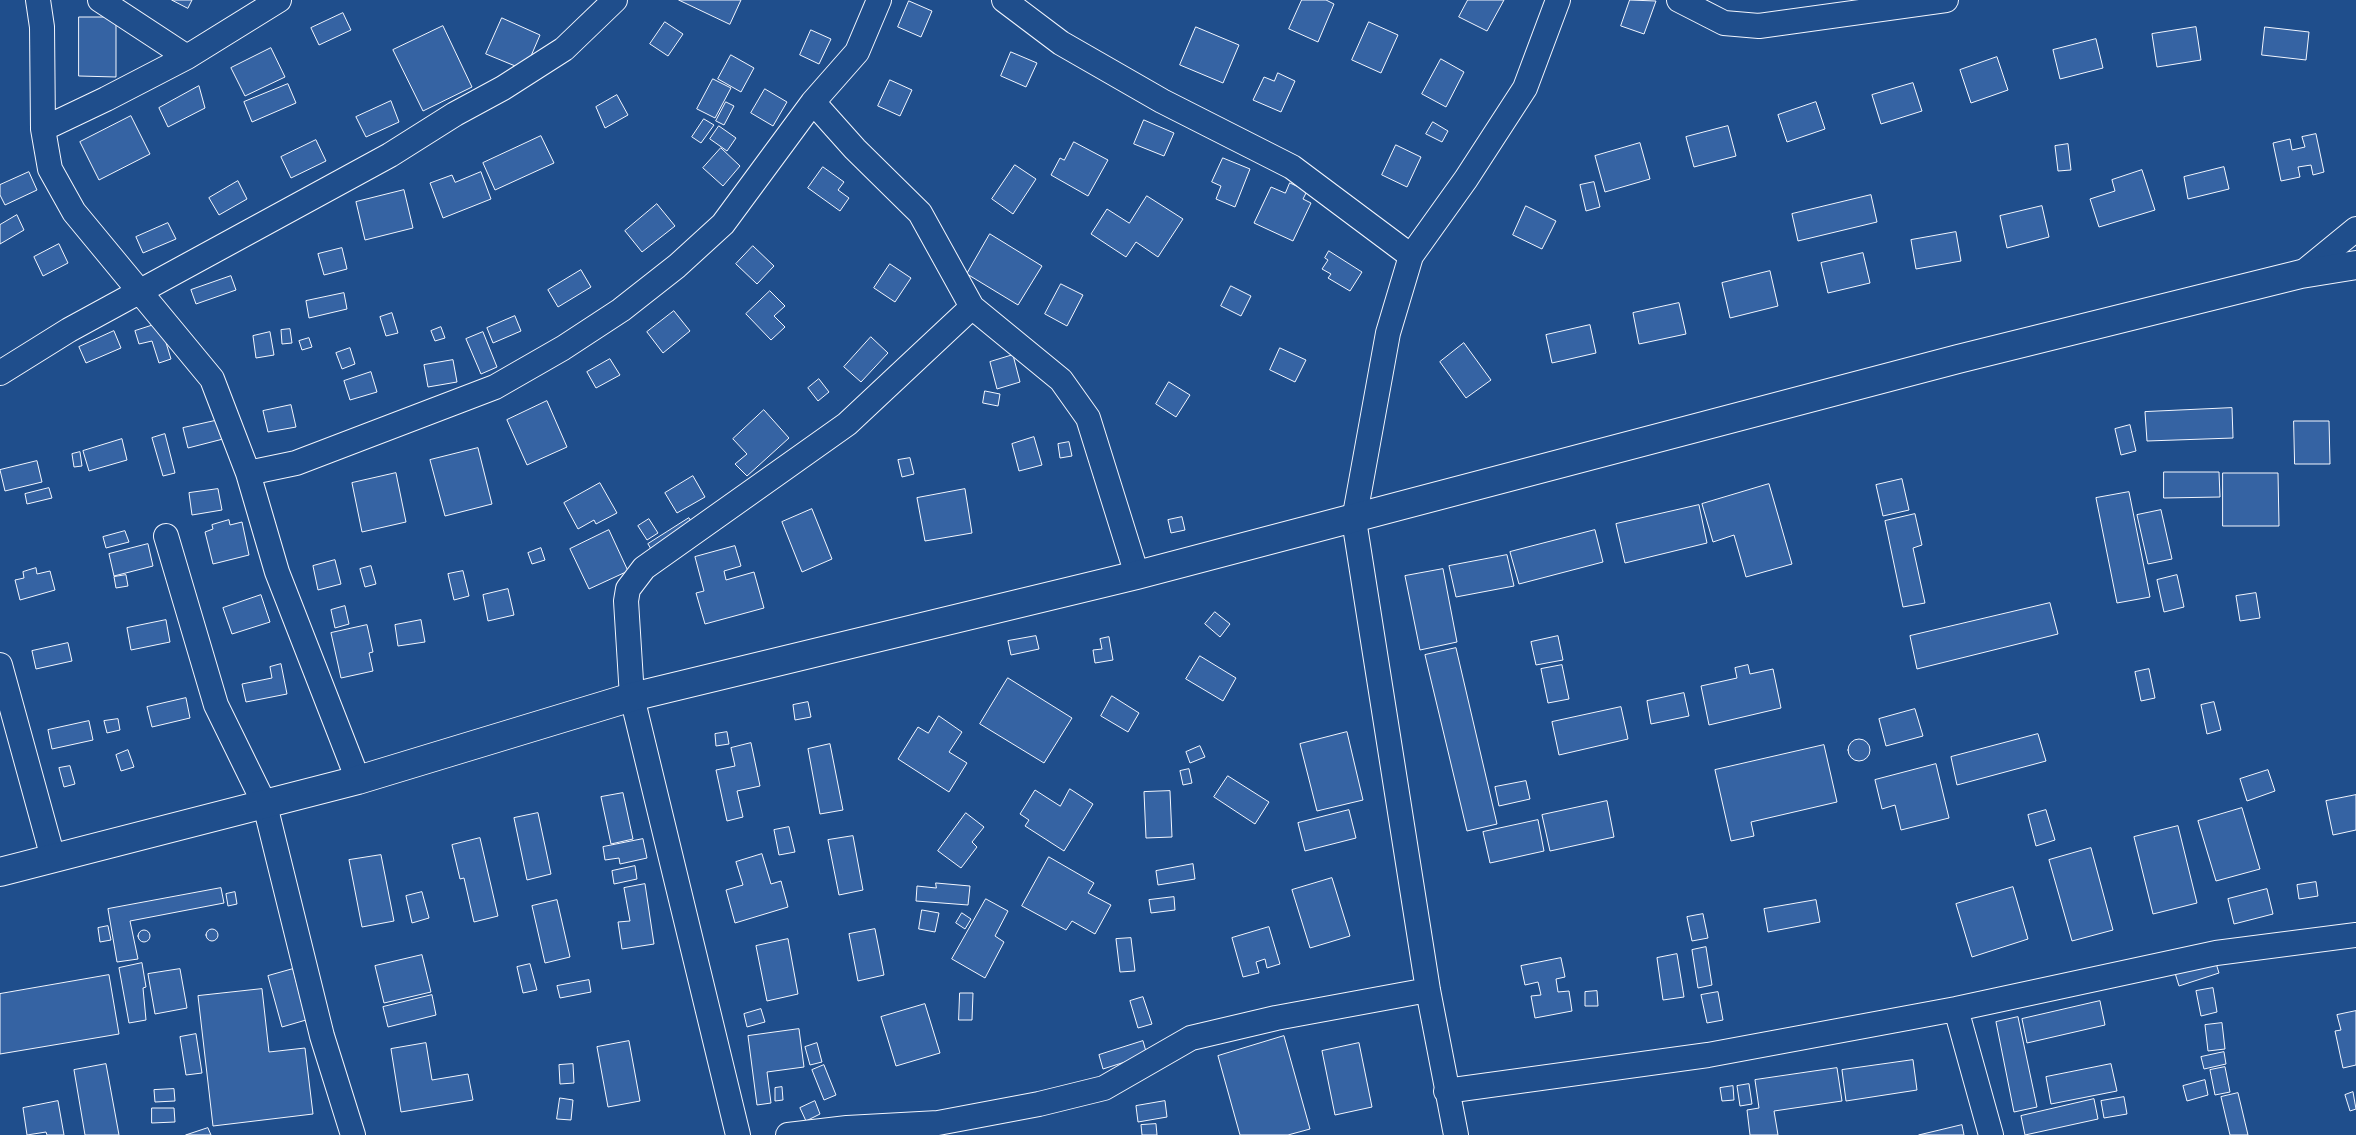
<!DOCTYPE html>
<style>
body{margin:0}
canvas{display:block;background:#1f4e8c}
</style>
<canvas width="2356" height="1135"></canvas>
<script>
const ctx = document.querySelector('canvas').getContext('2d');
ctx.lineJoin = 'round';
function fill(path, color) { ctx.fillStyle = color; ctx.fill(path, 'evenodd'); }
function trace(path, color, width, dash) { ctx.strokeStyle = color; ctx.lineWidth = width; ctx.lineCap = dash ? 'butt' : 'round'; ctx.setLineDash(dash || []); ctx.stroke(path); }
const building = new Path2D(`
 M172,0h20l-4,8z
 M679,0h62l-11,24z
 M1302,0h24l8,4 -16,38 -29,-13z
 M1468,0h36l-17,31 -28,-14z
 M1630,0l26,1 -12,33 -23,-8z
 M909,1l23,10 -11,26 -23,-10z
 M343,13l8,17 -32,15 -8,-17z
 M79,17h37v60l-37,-1z
 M502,18l38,17 -15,35 -39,-16z
 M665,22l18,12 -15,22 -18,-12z
 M1369,22l29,13 -17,38 -29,-13z
 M443,26l29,61 -49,24 -30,-61z
 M1196,27l43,18 -16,38 -43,-18z
 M2196,27l5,33 -44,7 -5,-33z
 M2265,27l44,5 -3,28 -44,-5z
 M811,30l20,9 -12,25 -19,-9z
 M2096,39l7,29 -43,11 -7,-29z
 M271,48l14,29 -40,19 -14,-28z
 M1011,52l26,11 -11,24 -25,-11z
 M731,55l23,13 -13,24 -23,-13z
 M1997,57l11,33 -37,13 -11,-33z
 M1441,59l23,13 -18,35 -24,-13z
 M1278,73l17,8 -14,31 -28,-12 11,-23 10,4z
 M713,79l18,9 -16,30 -18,-9z
 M890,80l22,10 -12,26 -22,-10z
 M1913,83l9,28 -41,13 -9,-29z
 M288,84l8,19 -44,19 -8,-20z
 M199,86l6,22 -37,19 -9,-19z
 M765,89l22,13 -14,24 -22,-13z
 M617,95l11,20 -23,13 -9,-21z
 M391,101l8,21 -33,15 -10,-20z
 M726,102l8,4 -10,19 -8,-4z
 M1816,102l9,27 -38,13 -9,-27z
 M131,116l19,38 -51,26 -19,-38z
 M704,119l10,6 -13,18 -9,-6z
 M1144,120l30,13 -10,23 -30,-12z
 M1433,122l15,9 -6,11 -16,-8z
 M719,126l17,12 -9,13 -17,-12z
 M1728,126l8,30 -42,11 -8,-30z
 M2316,134l8,38 -11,3 -2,-10 -13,2 2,10 -19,4 -8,-38 17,-4 2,11 13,-3 -3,-10z
 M541,136l13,27 -59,27 -12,-27z
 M316,140l10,21 -35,17 -10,-21z
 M1074,142l34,18 -20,36 -37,-21 9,-17 4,2z
 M1640,143l10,36 -45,13 -10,-36z
 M2068,144l3,26 -13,1 -3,-25z
 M1396,145l25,12 -14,30 -25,-12z
 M721,148l19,18 -17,20 -20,-18z
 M1223,158l27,11 -15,38 -19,-8 5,-13 -9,-4z
 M1015,165l21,14 -23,35 -21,-15z
 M823,167l21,15 -6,8 11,8 -9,13 -32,-23z
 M2224,167l5,22 -41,10 -4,-22z
 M2142,170l13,40 -56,17 -9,-28 25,-8 -3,-11z
 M29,172l8,18 -32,15 -5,-10v-10z
 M481,172l10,27 -48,19 -13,-35 22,-8 3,7z
 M238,181l9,18 -28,16 -10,-17z
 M1594,182l6,25 -14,4 -6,-26z
 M1290,183l17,8 -4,8 8,4 -18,38 -39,-18 17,-36 14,6z
 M404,190l9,38 -48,12 -9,-38z
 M1871,195l6,27 -79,19 -6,-27z
 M1147,196l36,23 -25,38 -22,-15 -10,15 -35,-23 16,-25 22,14z
 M657,204l18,22 -33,26 -17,-21z
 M1526,206l30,15 -14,28 -29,-14z
 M2042,206l7,31 -42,11 -7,-32z
 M17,215l7,15 -24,14v-19z
 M168,223l8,16 -33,14 -7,-16z
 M1956,232l5,29 -45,8 -5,-29z
 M990,234l52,32 -24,39 -51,-31z
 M59,244l9,19 -25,13 -9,-19z
 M753,246l21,20 -17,18 -21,-20z
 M342,248l5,21 -23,6 -6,-21z
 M1329,251l33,21 -12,19 -22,-13 3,-4 -9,-5 6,-9 -3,-2z
 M1863,253l7,30 -42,10 -7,-30z
 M890,264l21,14 -16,24 -21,-14z
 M581,270l10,17 -33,20 -10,-17z
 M1770,271l8,35 -48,12 -8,-35z
 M231,276l5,14 -40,14 -5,-14z
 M1061,284l22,11 -16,31 -22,-12z
 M1231,286l20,10 -10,20 -20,-10z
 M770,291l15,15 -11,10 11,11 -14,13 -25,-26z
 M344,293l3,16 -38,9 -3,-17z
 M1679,303l7,31 -47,10 -6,-31z
 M674,311l16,20 -27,22 -16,-21z
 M392,313l6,20 -12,3 -6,-19z
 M515,316l6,15 -28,12 -6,-15z
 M160,323l11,36 -12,4 -7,-22 -13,3 -4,-13z
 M1590,325l6,28 -44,10 -6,-28z
 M441,327l4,11 -10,3 -4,-10z
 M290,329l2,14 -10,1 -1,-14z
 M114,331l7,17 -35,15 -7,-16z
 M270,332l4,23 -18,3 -3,-22z
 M483,332l14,35 -16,7 -15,-35z
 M871,337l17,16 -27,29 -17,-15z
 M309,338l3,9 -10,3 -3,-9z
 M1464,343l27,37 -25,18 -26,-36z
 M350,348l5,16 -13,5 -6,-16z
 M1280,348l26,12 -11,22 -25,-12z
 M1013,355l7,27 -23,7 -7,-27z
 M610,359l10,16 -24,13 -9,-16z
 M453,360l4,22 -29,5 -4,-22z
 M371,372l6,20 -27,8 -6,-19z
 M819,379l10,13 -11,9 -10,-13z
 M1169,382l21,13 -14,22 -20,-13z
 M985,391l15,3 -2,12 -15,-3z
 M547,401l20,46 -40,18 -20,-45z
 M291,405l5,22 -28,5 -5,-21z
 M2232,408l1,30 -86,3 -2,-29z
 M764,410l25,28 -42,38 -12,-12 12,-10 -14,-15z
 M219,420l4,19 -35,9 -5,-20z
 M2294,421h35l1,43h-35z
 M2130,425l6,26 -15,4 -6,-26z
 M165,434l10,39 -12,3 -11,-38z
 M1034,437l8,28 -23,6 -7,-27z
 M122,439l5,21 -38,11 -6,-20z
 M1069,442l3,14 -12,2 -2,-14z
 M478,448l14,56 -47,12 -15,-56z
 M80,452l2,14 -8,1 -2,-13z
 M910,458l4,16 -12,3 -4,-17z
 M37,461l5,21 -37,9 -5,-21z
 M2164,472h55l1,25 -56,1z
 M396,473l10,49 -44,10 -10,-49z
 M2223,473h55l1,53h-56z
 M693,476l12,21 -28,16 -12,-20z
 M1902,479l7,31 -26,6 -7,-31z
 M600,483l17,30 -21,11 -2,-4 -16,9 -14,-26z
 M1769,484l23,80 -46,13 -12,-42 -21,7 -11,-38z
 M49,488l3,10 -25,6 -2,-10z
 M218,489l4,21 -30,5 -3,-22z
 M965,489l7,44 -47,8 -8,-43z
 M2129,492l21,105 -33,6 -21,-105z
 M1699,505l8,38 -82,20 -9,-39z
 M812,509l20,50 -30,13 -20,-50z
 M2161,510l11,49 -24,5 -11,-49z
 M1915,514l7,31 -9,3 12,55 -22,4 -18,-86z
 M1182,517l3,13 -14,3 -3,-13z
 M689,518l6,9 -41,27 -6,-10z
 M649,519l9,14 -11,7 -9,-14z
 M229,520l1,5 12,-3 7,33 -36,9 -8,-32 8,-3 -1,-4z
 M609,530l19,41 -39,18 -19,-40z
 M1595,530l8,32 -84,22 -9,-32z
 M125,531l4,11 -23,6 -3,-11z
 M148,544l5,22 -39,10 -5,-22z
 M735,546l6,20 -17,5 2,9 28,-8 10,36 -59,16 -9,-31 8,-2 -9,-34z
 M541,548l4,12 -13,4 -4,-11z
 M1507,555l7,31 -58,11 -7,-31z
 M335,560l6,24 -23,6 -5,-24z
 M371,566l5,18 -11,3 -5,-18z
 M36,568l1,6 13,-3 5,19 -35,10 -5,-20 9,-2 -1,-6z
 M1443,569l14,73 -37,8 -15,-74z
 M463,571l6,25 -15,4 -6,-26z
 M126,575l2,11 -12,2 -2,-11z
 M2177,575l7,32 -20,5 -7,-32z
 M508,589l6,26 -26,6 -5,-26z
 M2256,593l4,25 -20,3 -4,-25z
 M261,595l9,27 -38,12 -9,-26z
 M2050,603l8,31 -141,35 -7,-33z
 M345,606l4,18 -14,4 -4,-18z
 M1215,612l15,12 -10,13 -15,-13z
 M166,620l4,22 -39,8 -4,-22z
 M421,620l4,22 -27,4 -3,-21z
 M367,625l6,27 -4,1 4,18 -32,7 -10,-45z
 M1036,636l3,13 -28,6 -3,-14z
 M1558,636l5,24 -27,5 -5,-23z
 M1109,637l4,23 -18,3 -2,-13 9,-1 -2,-10z
 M68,643l4,18 -36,8 -4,-18z
 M1456,648l41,176 -30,7 -42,-176z
 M1200,656l36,22 -13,23 -37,-22z
 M281,664l6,30 -41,8 -4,-18 30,-6 -2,-11z
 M1562,665l7,34 -21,4 -7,-34z
 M1748,665l2,9 23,-5 8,39 -72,17 -8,-39 36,-8 -2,-10z
 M2149,669l6,29 -14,3 -6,-29z
 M1008,678l64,40 -28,45 -64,-39z
 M1684,693l5,23 -38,8 -4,-23z
 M1112,696l27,17 -11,19 -27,-16z
 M186,698l4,20 -38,9 -5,-20z
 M808,702l3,15 -16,3 -2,-15z
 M2214,702l7,28 -14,4 -6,-29z
 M1621,707l7,32 -69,16 -7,-33z
 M1915,709l8,27 -37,10 -7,-27z
 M939,716l23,16 -13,20 18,11 -18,29 -51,-33 20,-32 10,6z
 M118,719l2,11 -13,3 -3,-12z
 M89,721l4,19 -41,9 -4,-19z
 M727,732l2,12 -13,2 -1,-12z
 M1347,732l16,68 -46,11 -17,-67z
 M2038,734l8,27 -89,24 -6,-28z
 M1848 750a11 11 0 1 1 22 0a11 11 0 1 1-22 0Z
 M751,743l9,43 -23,5 6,26 -16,4 -11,-51 19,-4 -4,-18z
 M830,744l13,66 -23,4 -12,-65z
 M1824,745l13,57 -86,20 3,14 -23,5 -16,-71z
 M1200,746l5,11 -15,6 -4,-11z
 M128,750l6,17 -13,4 -5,-16z
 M1936,764l13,54 -48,12 -6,-25 -13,4 -7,-29z
 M70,766l5,18 -11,3 -5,-19z
 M1189,769l3,14 -9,2 -3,-14z
 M2268,770l7,21 -28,10 -7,-22z
 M1228,776l41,26 -14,22 -41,-27z
 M1526,781l4,18 -31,7 -4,-19z
 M1070,789l23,15 -29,47 -39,-25 4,-6 -9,-6 15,-24 25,16z
 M1170,791l2,46 -26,1 -2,-46z
 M623,793l10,46 -22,5 -10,-47z
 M2356,795v35l-23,5 -7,-34z
 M1607,801l7,36 -64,14 -8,-36z
 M2242,808l18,61 -44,12 -18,-60z
 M1349,810l7,28 -51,13 -7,-28z
 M2046,810l9,30 -19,6 -8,-31z
 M538,813l13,61 -24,6 -13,-62z
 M966,813l18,14 -12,15 5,5 -16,21 -23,-17z
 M1538,820l6,31 -54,12 -7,-31z
 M2178,826l19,77 -44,11 -19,-77z
 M789,827l6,25 -16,3 -5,-25z
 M853,836l10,54 -24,5 -11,-55z
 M480,838l18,78 -24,6 -10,-44 -4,1 -8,-34z
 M643,839l4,19 -27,6 -1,-6 -14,2 -2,-13z
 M2091,848l22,82 -41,11 -23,-81z
 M762,854l9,30 10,-3 7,26 -53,16 -9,-33 17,-5 -7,-23z
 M381,855l13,66 -32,6 -13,-67z
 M1049,857l45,26 -6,10 23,12 -16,29 -23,-13 -6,9 -44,-24z
 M1193,864l2,15 -37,6 -2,-14z
 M635,866l2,13 -23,5 -2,-13z
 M1332,878l18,58 -40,12 -18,-58z
 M2316,882l2,14 -19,3 -2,-14z
 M936,883l34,3 -2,19 -52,-4 1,-15 19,2z
 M645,884l9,60 -32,5 -4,-27 12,-1 -6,-33z
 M2013,887l15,52 -56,18 -16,-53z
 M221,888l3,15 -94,18 8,38 -21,3 -9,-53z
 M2267,889l6,25 -39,10 -6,-25z
 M235,892l2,12 -9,2 -2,-12z
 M422,892l7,26 -17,5 -6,-27z
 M1174,897l1,13 -24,3 -2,-13z
 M986,899l22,12 -13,25 9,6 -19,36 -33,-19z
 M557,900l13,57 -25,6 -13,-57z
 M1816,900l4,22 -52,10 -4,-23z
 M922,910l17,3 -4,19 -16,-3z
 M962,913l9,6 -6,10 -9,-6z
 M1703,914l5,24 -16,3 -5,-24z
 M108,926l3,14 -11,2 -2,-14z
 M1269,927l11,37 -13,4 -2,-9 -9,3 3,11 -16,4 -11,-39z
 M875,929l9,46 -26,6 -9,-47z
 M206 935a6 6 0 1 1 12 0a6 6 0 1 1-12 0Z
 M138 936a6 6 0 1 1 12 0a6 6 0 1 1-12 0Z
 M1131,938l4,33 -15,1 -4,-33z
 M788,939l10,55 -31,7 -11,-55z
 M1706,947l6,38 -14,3 -6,-38z
 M1677,954l7,43 -21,3 -6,-42z
 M422,955l9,37 -47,11 -9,-37z
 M1561,958l4,19 -9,2 2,13 11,-1 3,20 -37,7 -4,-22 10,-1 -3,-13 -13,3 -4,-19z
 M2215,960l4,13 -40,13 -4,-13z
 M142,963l4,24 -3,1 3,32 -17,3 -10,-55z
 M530,964l7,26 -14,3 -6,-26z
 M180,969l7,39 -32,6 -7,-40z
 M293,969l13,51 -24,7 -14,-51z
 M109,975l10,59 -119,20v-60z
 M589,980l2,12 -31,6 -3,-12z
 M2213,988l4,24 -16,4 -5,-25z
 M262,989l7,63 36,-4 8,66 -100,12 -15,-130z
 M1597,991l1,15h-13v-14z
 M1718,992l5,28 -16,3 -6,-28z
 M960,993h13l-1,27h-13z
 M432,995l4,20 -48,12 -5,-20z
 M1143,997l9,27 -14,4 -8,-27z
 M2100,1001l5,24 -78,18 -5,-24z
 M925,1004l15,49 -44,13 -15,-49z
 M761,1009l4,13 -18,5 -3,-13z
 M2356,1011v54l-13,3 -8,-37 6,-1 -4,-15z
 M2018,1017l19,90 -23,5 -18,-90z
 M2222,1023l3,26 -17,2 -3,-26z
 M799,1029l5,38 -37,5 4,31 -14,2 -9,-69z
 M196,1034l6,39 -16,2 -6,-38z
 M1284,1036l26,93 -22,6h-48l-22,-79z
 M629,1041l11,60 -32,6 -11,-60z
 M1143,1041l4,14 -44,14 -4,-14z
 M426,1043l6,37 36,-6 5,26 -72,12 -10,-63z
 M817,1043l5,19 -12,3 -5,-18z
 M1359,1043l13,64 -37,8 -13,-64z
 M2224,1052l2,12 -22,5 -3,-12z
 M1913,1060l4,30 -71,11 -4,-31z
 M106,1064l13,71h-34l-11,-65z
 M573,1064l1,19 -14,1 -1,-19z
 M2111,1064l6,27 -66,13 -5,-27z
 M824,1065l12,30 -12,5 -12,-30z
 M2225,1067l5,25 -15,3 -5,-25z
 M1837,1068l5,33 -68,10 4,24h-28l-3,-25 12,-2 -4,-28z
 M2205,1080l3,15 -21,6 -4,-15z
 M1749,1084l3,20 -12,2 -3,-20z
 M1733,1086l1,14 -12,1 -2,-13z
 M782,1087l1,13 -8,1v-13z
 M174,1089l1,12 -20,1 -1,-12z
 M2353,1092l3,17 -6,2 -5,-16z
 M2238,1093l10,42h-18l-9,-38z
 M2124,1097l3,17 -23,4 -3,-17z
 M560,1098l13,2 -2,20 -14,-1z
 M2094,1099l4,20 -73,16 -4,-19z
 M58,1101l6,34h-17l-1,-3 -19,3 -4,-27z
 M815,1101l5,13 -14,7 -6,-13z
 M1165,1101l2,16 -29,5 -2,-16z
 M152,1108h22l1,14 -23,1z
 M1156,1124l1,11h-15l-1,-10z
 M1962,1125l2,10h-45z
 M208,1128l3,7h-25z`);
fill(building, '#3563a3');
trace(building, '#f2f6ff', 1);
const street = new Path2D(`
 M38,0l4,27 1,102 7,40 24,43 138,167 36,94 29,99 81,208
 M100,0l87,57
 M1004,0l57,43 101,58 130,66 119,89 -23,77 -34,187 74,470 28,145
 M1679,0l45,23 35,3 187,-26
 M813,102l42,47 65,64 52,94 89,73 27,38 49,157
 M43,129l63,-30 81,-42 92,-57
 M1411,256l55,-77 59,-91 33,-88
 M2301,274l55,-45
 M0,373l69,-43 321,-175 65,-41 48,-26 61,-39 51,-49
 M248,473l48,-10 199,-76 68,-39 58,-38 56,-44 46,-42 90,-122 44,-50 22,-52
 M166,536l50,169 49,100 57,231 31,99
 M0,665l53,193
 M1956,1009l35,126
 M1446,1091l262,-36 248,-46 260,-56 140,-18
 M738,1135l-106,-438 -6,-96 2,-12 16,-21 203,-144 125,-117
 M788,1135l59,-7 91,-5 101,-19 65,-16 87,-50 85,-20 152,-28`);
const primary = new Path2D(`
 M0,872l358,-92 274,-83 505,-122 821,-216 343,-85 55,-9`);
trace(street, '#f2f6ff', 26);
trace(primary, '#f2f6ff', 30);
trace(street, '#1f4e8c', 24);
trace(primary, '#1f4e8c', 28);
</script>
